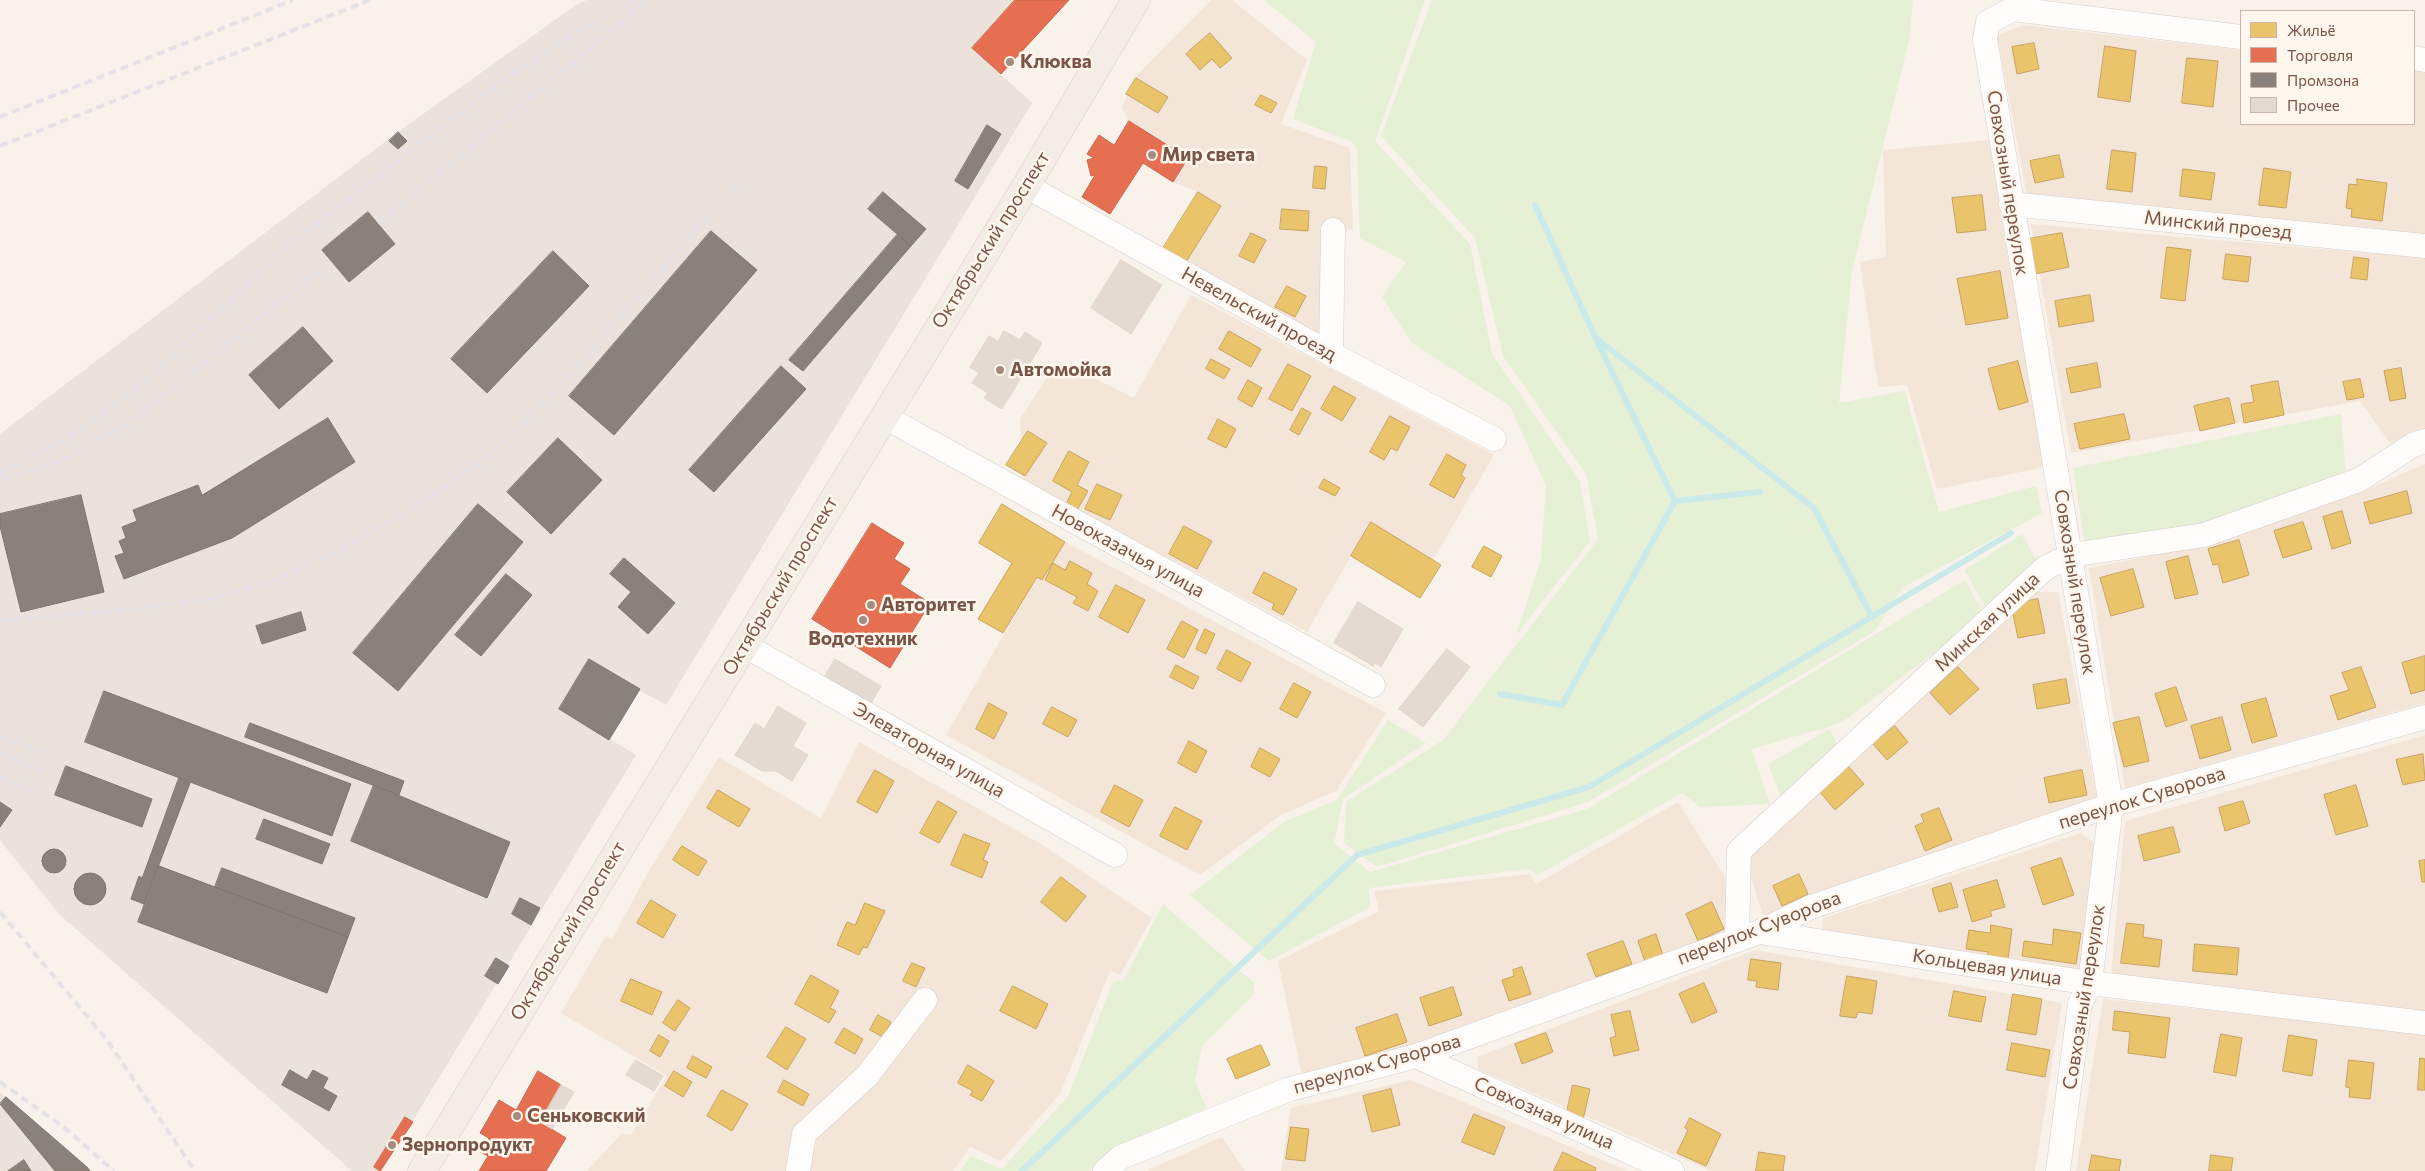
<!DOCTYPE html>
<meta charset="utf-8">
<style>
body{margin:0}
#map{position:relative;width:2425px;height:1171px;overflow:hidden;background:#f8f2eb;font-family:Commissioner,sans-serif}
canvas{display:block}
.legend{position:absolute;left:2240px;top:10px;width:175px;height:115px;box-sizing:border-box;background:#fff6ed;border:1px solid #cab6ab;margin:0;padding:6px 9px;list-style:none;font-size:15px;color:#7a5547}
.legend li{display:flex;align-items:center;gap:10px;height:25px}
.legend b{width:25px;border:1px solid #cab6ab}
</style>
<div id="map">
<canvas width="2425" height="1171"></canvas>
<ul class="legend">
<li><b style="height:14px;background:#e9c46a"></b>Жильё</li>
<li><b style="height:14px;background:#e76f51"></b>Торговля</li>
<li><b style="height:14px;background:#8a817c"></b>Промзона</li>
<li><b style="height:14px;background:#e5dad1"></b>Прочее</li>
</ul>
</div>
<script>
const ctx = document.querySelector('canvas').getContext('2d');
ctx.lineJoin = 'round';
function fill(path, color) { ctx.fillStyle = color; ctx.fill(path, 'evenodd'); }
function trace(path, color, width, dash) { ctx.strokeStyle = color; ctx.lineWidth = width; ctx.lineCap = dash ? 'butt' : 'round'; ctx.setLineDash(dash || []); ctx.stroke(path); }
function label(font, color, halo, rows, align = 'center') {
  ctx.font = font + ' Commissioner,sans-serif'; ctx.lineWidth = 5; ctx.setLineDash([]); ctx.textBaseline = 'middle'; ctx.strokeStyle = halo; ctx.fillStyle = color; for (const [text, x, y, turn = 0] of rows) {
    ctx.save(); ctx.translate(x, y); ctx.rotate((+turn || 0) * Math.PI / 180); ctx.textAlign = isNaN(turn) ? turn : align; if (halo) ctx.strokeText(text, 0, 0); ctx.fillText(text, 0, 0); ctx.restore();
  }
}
fill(new Path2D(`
 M1211,0h21l75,60 -26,64 69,24 3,82 -30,-3 -1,109 -139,-69 38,-61 -23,-14 -25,-10 15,-24 -59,-37 -7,-14 16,-33z
 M2023,25l218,25v74h173v-56l11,1v167l-398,-41 -30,-159z
 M1989,140l18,111 39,216 -109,22 -30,-104 -29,2 -18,-125 26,-5 -3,-107z
 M2031,224l394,34v172l-35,13 -30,-42 -289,52z
 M1191,295l303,160 -61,105 -82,-4 -44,76 -284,-152 -3,-61 38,-58 76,37z
 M2425,464v239l-300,85 -36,-220 114,-23 161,-54z
 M1065,542l321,171 -50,78 -55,24 -81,60 -254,-140 91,-158 5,3z
 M2028,592h30l39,207 -333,120 -21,-66z
 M2425,735v279l-314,-38 14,-155z
 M859,742l182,102 111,74 -32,57 -10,-4 -50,123 -59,67 -31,-14 -17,24h-366l35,-38 9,2 36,-59 -106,-63 45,-77 6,3 38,-70 69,-112 102,61z
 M1678,802l47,75 2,59 -307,109 -118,31 -24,-115 101,-50 -5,-20 156,-17 6,10z
 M2081,833l18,13 -15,126 -263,-36 2,-18z
 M1755,950l307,53 -27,168h-324l-233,-102 -1,-12z
 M2103,999l322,34v138h-349z
 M1411,1080l217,91h-347l10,-63z
 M1222,1137l23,34h-98l3,-2z`), '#f4e5d9');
fill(new Path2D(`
 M587,0h428l-43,48 60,55 -366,602 -27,-15 -29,49 26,16 -254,416h-30l-292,-256 -60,-75v-406l398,-302 178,-127z
 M0,1092l87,75 3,4h-90z`), '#ebe2db');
fill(new Path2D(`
 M1264,0h161l-50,141 95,103 22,110 88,127 10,60 -74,94 25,-76 5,-73 -36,-80 -98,-63 -30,-46 24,-35 -46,-24 -3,-88 -5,-8 -59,-23 23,-77z
 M1432,0h481l-4,41 -57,231 -13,131 66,-12 34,121 97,-26 6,27 -140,75 -27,43 -287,171 -211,65 -33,-24 2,-41 97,-62 155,-201 -12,-65 -83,-118 -28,-118 -94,-102z
 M2341,414l5,60 -143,51 -118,20 -12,-77z
 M2022,534l17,31 -51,47 -23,-42z
 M1965,580l19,35 -143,108 -89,26 18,55 -70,3 -18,-14 -144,82 -10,-6 -159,19 1,19 -101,54 -79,-66 95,-74 52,-21 51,-80 38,23 -83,56 -9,44 36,29 217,-63z
 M1830,729l9,20 -57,51 -14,-36z
 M1163,904l91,79v11l-52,52 -7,34 11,28 -91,40 -27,23h-128l11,-15 31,13 66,-73 45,-114 11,-3z`), '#e6f0d4');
const homes = new Path2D(`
 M1210,33l22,25 -12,10 -8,-9 -12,11 -14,-16z
 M2034,43l5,26 -22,5 -5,-27z
 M2105,46l31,5 -6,51 -32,-5z
 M2187,58l31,3 -5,46 -31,-4z
 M1136,78l32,19 -10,16 -32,-19z
 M1261,95l16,8 -6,10 -16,-8z
 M2112,150l24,3 -4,39 -25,-3z
 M2059,155l5,22 -29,6 -5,-22z
 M1315,166l12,1 -2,22 -12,-1z
 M2264,168l27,4 -5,36 -27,-3z
 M2183,169l32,4 -4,27 -31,-4z
 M2357,179l30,4 -5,38 -31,-4 1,-8 -6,-1 3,-24 8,1z
 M1198,192l23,14 -38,61 -23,-14z
 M1982,195l4,35 -29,3 -5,-35z
 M1282,209l27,2 -1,20 -28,-2z
 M1251,233l15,7 -12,23 -15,-7z
 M2062,233l7,34 -34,7 -7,-35z
 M2167,247l24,3 -6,51 -24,-3z
 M2226,254l25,3 -3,25 -25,-3z
 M2354,257l15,2 -2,21 -16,-2z
 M2000,271l8,47 -42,7 -9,-46z
 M1287,286l19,10 -11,21 -20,-10z
 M2090,295l4,26 -35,6 -4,-26z
 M1229,331l32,18 -10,18 -32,-18z
 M1211,359l19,10 -6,10 -18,-10z
 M2018,361l10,41 -29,8 -11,-41z
 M2097,363l4,24 -30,6 -5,-24z
 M1288,364l23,12 -19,35 -23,-12z
 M2401,368l5,30 -16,3 -6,-30z
 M2360,379l4,18 -17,3 -4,-18z
 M1248,380l14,8 -10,19 -14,-8z
 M2278,381l6,34 -40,8 -3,-19 13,-2 -3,-16z
 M1334,386l22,12 -14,23 -21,-12z
 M2229,398l6,25 -35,8 -6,-25z
 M1302,408l9,5 -12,22 -9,-5z
 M2124,414l6,25 -50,10 -6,-25z
 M1390,416l20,11 -13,24 -6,-3 -7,12 -14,-8z
 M1218,419l18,10 -10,19 -18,-9z
 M1028,431l19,12 -22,33 -19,-11z
 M1069,451l20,11 -12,23 11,6 -12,21 -11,-6 7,-14 -19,-11z
 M1447,454l19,11 -5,10 4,3 -11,20 -24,-13z
 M1324,479l16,9 -5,8 -16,-8z
 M1097,484l25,11 -12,25 -25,-11z
 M2407,491l5,22 -42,11 -6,-21z
 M1002,504l63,38 -23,38 -5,-3 -34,56 -25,-14 34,-56 -33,-20z
 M2342,511l9,32 -19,6 -9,-32z
 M1371,522l70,43 -21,33 -69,-42z
 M2303,522l9,27 -29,9 -9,-27z
 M1184,526l28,15 -15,28 -28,-15z
 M2239,540l10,35 -26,8 -5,-19 -5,1 -5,-16z
 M1484,546l18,10 -11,21 -19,-10z
 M2188,556l10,38 -23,5 -9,-37z
 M1070,561l22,12 -5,11 11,7 -10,20 -15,-8 4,-6 -32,-17 8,-17 12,7z
 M2133,569l11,38 -33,9 -11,-38z
 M1264,572l33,17 -14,26 -11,-6 2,-5 -21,-11z
 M1116,585l29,15 -17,33 -29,-16z
 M2038,599l7,34 -27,5 -7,-34z
 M1182,621l16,9 -14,28 -17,-9z
 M1205,629l10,5 -9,20 -10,-5z
 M1227,650l24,13 -10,19 -24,-13z
 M2425,656v34l-14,4 -9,-31z
 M1176,665l23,12 -6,12 -23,-12z
 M1958,667l21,22 -29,26 -20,-22z
 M2361,667l15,40 -38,13 -8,-24 19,-6 -7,-17z
 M2066,679l4,24 -33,6 -4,-24z
 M1294,683l17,9 -14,26 -17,-9z
 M2176,687l11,33 -21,7 -11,-33z
 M2266,698l11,38 -25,7 -11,-38z
 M989,703l18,10 -13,26 -18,-10z
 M1052,707l25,13 -9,17 -25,-13z
 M2139,717l10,44 -25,6 -11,-44z
 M2222,717l9,33 -31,9 -9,-33z
 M1895,726l13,16 -21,18 -14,-16z
 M1189,741l18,10 -11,22 -18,-10z
 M1260,748l20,11 -10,18 -19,-10z
 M2423,754l2,26 -22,5 -7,-25z
 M1848,766l16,18 -29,26 -15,-18z
 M875,770l19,11 -17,32 -20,-11z
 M2082,770l5,25 -38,8 -5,-25z
 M1115,785l28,15 -14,27 -28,-15z
 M2356,785l12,41 -32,9 -12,-40z
 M718,790l32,19 -11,18 -32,-19z
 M938,801l19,11 -18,31 -19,-10z
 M2243,801l7,22 -25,8 -6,-23z
 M1175,807l27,14 -15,29 -27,-14z
 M1939,808l13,32 -27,11 -10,-25 9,-4 -3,-7z
 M2173,827l7,25 -36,9 -6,-25z
 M964,834l26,10 -7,16 5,2 -6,16 -31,-13z
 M682,846l25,15 -9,15 -25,-16z
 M2061,858l13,37 -31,10 -12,-37z
 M2425,860v22h-3l-3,-21z
 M1799,874l9,20 -26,12 -9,-20z
 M1061,877l25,19 -20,26 -25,-20z
 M1997,880l8,27 -15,4 2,5 -20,6 -9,-32z
 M1951,883l7,24 -19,5 -7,-23z
 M651,900l25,15 -13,23 -26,-15z
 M1712,902l12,27 -26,12 -12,-27z
 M865,903l20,8 -18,37 -4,-1 -4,8 -22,-10 10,-23 8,3z
 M2127,923l17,2 -1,12 19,3 -3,27 -38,-4z
 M1991,925l21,4 -4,30 -20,-3v-4l-22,-3 3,-19 21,3z
 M2054,929l27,4 -5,31 -54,-8 2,-15 28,4z
 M1656,934l7,21 -18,7 -7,-21z
 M1623,941l9,23 -36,13 -9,-23z
 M2195,944l44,4 -2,27 -44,-4z
 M1751,959l30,4 -3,27 -22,-3 1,-6 -9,-1z
 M912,963l13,5 -9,19 -13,-6z
 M1522,967l9,27 -22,7 -7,-21 12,-4 -1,-6z
 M811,975l28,16 -9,17 6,3 -7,12 -34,-19z
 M1847,976l30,5 -5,33 -14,-2 -2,6 -16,-2z
 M631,979l31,13 -10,23 -31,-14z
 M1704,983l13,29 -25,11 -13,-29z
 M1013,986l35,18 -12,25 -36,-18z
 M1453,987l9,28 -33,11 -9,-28z
 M1954,991l32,6 -5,25 -32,-6z
 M2013,994l29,5 -6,36 -29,-5z
 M678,1000l12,8 -15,23 -12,-8z
 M1630,1011l9,39 -25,6 -4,-18 6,-2 -5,-21z
 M2115,1011l55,7 -5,40 -37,-5 2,-21 -17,-2z
 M1397,1014l10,28 -42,14 -9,-28z
 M878,1015l13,7 -8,15 -13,-7z
 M786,1027l20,12 -19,31 -20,-13z
 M844,1028l19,11 -8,15 -20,-11z
 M1546,1033l7,19 -31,12 -7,-20z
 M2221,1034l21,4 -6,38 -22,-4z
 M659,1035l10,6 -9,16 -10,-6z
 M2289,1035l28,5 -5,36 -29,-5z
 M2012,1043l38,7 -5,27 -38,-7z
 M1261,1045l9,20 -34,14 -9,-20z
 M693,1056l19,11 -6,11 -19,-10z
 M2420,1058l5,1v31h-7z
 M2349,1060l25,3 -4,36 -21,-2 1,-9 -4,-1z
 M968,1065l26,16 -12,20 -12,-6 3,-4 -15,-8z
 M674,1071l18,11 -9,15 -18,-11z
 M784,1080l25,14 -6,12 -25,-14z
 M1573,1085l17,4 -7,31 -17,-4z
 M1391,1089l9,36 -28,7 -9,-36z
 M722,1090l26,14 -16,27 -25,-15z
 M1474,1114l31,13 -11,28 -32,-13z
 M1690,1118l31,16 -15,32 -29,-13 11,-23 -3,-2z
 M1291,1127l18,2 -4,32 -19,-2z
 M1563,1152l33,16 -1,3h-41z
 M1759,1152l26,4 -2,15h-27z
 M2092,1155l29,5 -2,11h-30z
 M2211,1155l22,3 -2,13h-22z`);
fill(homes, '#e9c46a');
trace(homes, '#c8a360', 1);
const shops = new Path2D(`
 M1015,0h54l-68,74 -29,-26z
 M1129,121l59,37 -15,24 -30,-19 -33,51 -28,-17 13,-22 -4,1 -4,-16 7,-2 -7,-4 12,-19 15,10z
 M872,523l32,20 -10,16 16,10 -10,15 30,19 -40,65 -78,-49z
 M538,1071l23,14 -21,37 26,16 -20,33h-67l9,-15 -8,-4 9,-14 -9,-5 19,-33 17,10z
 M405,1117l8,5 -33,49 -6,-4z`);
fill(shops, '#e76f51');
trace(shops, '#c6674e', 1);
const industry = new Path2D(`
 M987,125l14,9 -33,55 -13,-8z
 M398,132l9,9 -9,8 -9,-8z
 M883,192l43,37 -15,17 -43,-37z
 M368,212l27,32 -46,38 -27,-32z
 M711,231l46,39 -143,165 -45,-39z
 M897,235l14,11 -108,125 -14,-11z
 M553,251l36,35 -102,107 -36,-34z
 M303,327l30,34 -54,48 -30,-34z
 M781,366l25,23 -92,103 -25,-22z
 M328,418l27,44 -123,76 -108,41 -9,-23 9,-3 -5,-12 7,-3 -4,-11 15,-6 -4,-11 65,-25 4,10z
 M558,438l44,42 -51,54 -44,-42z
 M81,495l23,97 -83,20 -21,-86v-12z
 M478,504l45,38 -125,149 -45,-38z
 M624,558l51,45 -27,31 -30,-27 13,-15 -21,-18z
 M506,574l26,21 -51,61 -26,-21z
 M301,612l5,18 -44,14 -6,-18z
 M589,659l51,30 -31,51 -50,-31z
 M104,691l247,93 -19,52 -247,-94z
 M250,723l154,58 -5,14 -154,-58z
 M66,766l86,33 -10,28 -87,-32z
 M179,778l11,5 -46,121 -13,-5 8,-23 3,2z
 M374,785l136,57 -23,56 -136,-57z
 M0,802l12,8 -12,17z
 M264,819l66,25 -8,20 -66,-25z
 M42 861a12 12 0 1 1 24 0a12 12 0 1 1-24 0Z
 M159,866l189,71 -21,56 -189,-71z
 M222,868l133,50 -7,19 -133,-50z
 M74 889a16 16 0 1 1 32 0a16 16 0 1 1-32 0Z
 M520,898l20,10 -9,17 -19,-11z
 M496,958l13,8 -11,18 -13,-8z
 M290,1070l17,10 6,-10 15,8 -5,10 14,8 -8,15 -47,-26z
 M6,1097l81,70 3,4h-35l-55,-67z
 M24,1160l7,11h-23z`);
fill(industry, '#8a817c');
trace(industry, '#85746c', 1);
trace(new Path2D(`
 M1597,339l217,169 58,109
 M1675,501l85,-9
 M1500,694l62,11 113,-204 -80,-164 -60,-132
 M1022,1171l335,-316 232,-68 422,-254`), '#caeaea', 6);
const building = new Path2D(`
 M1121,260l41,25 -31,49 -40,-26z
 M1004,331l16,9 5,-8 17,11 -40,66 -18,-11 4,-5 -16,-10 7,-10 -9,-6 19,-31 9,5z
 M1358,602l45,27 -22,38 -6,-4 -2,3 -39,-23z
 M1447,649l23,18 -47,60 -24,-18z
 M835,659l46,27 -11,19 -46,-27z
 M778,706l28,17 -13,23 15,9 -16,26 -16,-10h-14l-27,-16 20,-32 9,6z
 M636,1060l27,16 -9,15 -28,-16z
 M561,1085l13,7 -22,37 -12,-7z`);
fill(building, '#e5dad1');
trace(building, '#e2d4cc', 1);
const minor = new Path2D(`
 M2414,58l11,2
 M1026,186l305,168 163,85
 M2011,204l414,42
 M1331,354l2,-124
 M883,416l490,269
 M744,645l371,210
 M1759,932l331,51 335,40
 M1737,938l2,-87 306,-283 26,-13 133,-20 155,-55 54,-35 12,-4
 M1416,1056l256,115
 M798,1171l6,-37 63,-58 58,-76
 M1105,1171l16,-14 166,-67 129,-34 343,-124 52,-25 300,-102 314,-88
 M2058,1171l22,-167 10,-21 21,-178 -126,-766 3,-17 25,-13 228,28`);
const major = new Path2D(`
 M422,1171l604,-985 110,-186`);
trace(minor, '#d7cdc8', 25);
trace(major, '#dacec8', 29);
trace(minor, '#fefdfc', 24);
trace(major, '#f3ede5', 28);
trace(new Path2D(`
 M0,117l293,-117
 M0,146l370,-146
 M378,223l271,-223
 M0,474l82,-46 69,-52 135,-129 217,-167 65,-42 68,-38
 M2,480l58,-19 66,-36 205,-164
 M0,621l145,-13 71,-10 62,-19 73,-35 80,-48 70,-50 61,-63 174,-198
 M0,736l48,18
 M0,753l43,18
 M0,777l35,18
 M0,912l107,128 88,131
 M0,1082l65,46 49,43`), '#e4e2e5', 4, [8, 5]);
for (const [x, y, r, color] of [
 [1010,62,5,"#a68c80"],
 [1152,155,5,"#a68c80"],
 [1000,370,5,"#a68c80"],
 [871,605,5,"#a68c80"],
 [863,620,5,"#a68c80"],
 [517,1116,5,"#a68c80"],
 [392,1145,5,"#a68c80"]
]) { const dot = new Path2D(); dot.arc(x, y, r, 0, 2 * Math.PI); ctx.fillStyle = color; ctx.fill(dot); trace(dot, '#fff6ed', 2); }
label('bold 19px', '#7a5547', '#fff6ed', [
 ["Клюква",1020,62],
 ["Мир света",1162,155],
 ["Автомойка",1010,370],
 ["Авторитет",881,605],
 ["Водотехник",863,639,"center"],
 ["Сеньковский",527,1116],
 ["Зернопродукт",402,1145]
], 'left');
label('19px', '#7a5547', '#fff6ed', [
 ["Совхозный переулок",2008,183,81],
 ["Минский проезд",2218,225,6],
 ["Октябрьский проспект",991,240,-58],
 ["Невельский проезд",1259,314,29],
 ["Новоказачья улица",1128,551,29],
 ["Совхозный переулок",2075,582,81],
 ["Октябрьский проспект",780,586,-59],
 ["Минская улица",1987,622,-43],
 ["Элеваторная улица",929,750,30],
 ["переулок Суворова",2142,798,-17],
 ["переулок Суворова",1759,928,-21],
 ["Октябрьский проспект",568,931,-59],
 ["Кольцевая улица",1987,967,9],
 ["Совхозный переулок",2084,997,-81],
 ["переулок Суворова",1377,1064,-16],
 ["Совхозная улица",1544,1113,24]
]);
</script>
